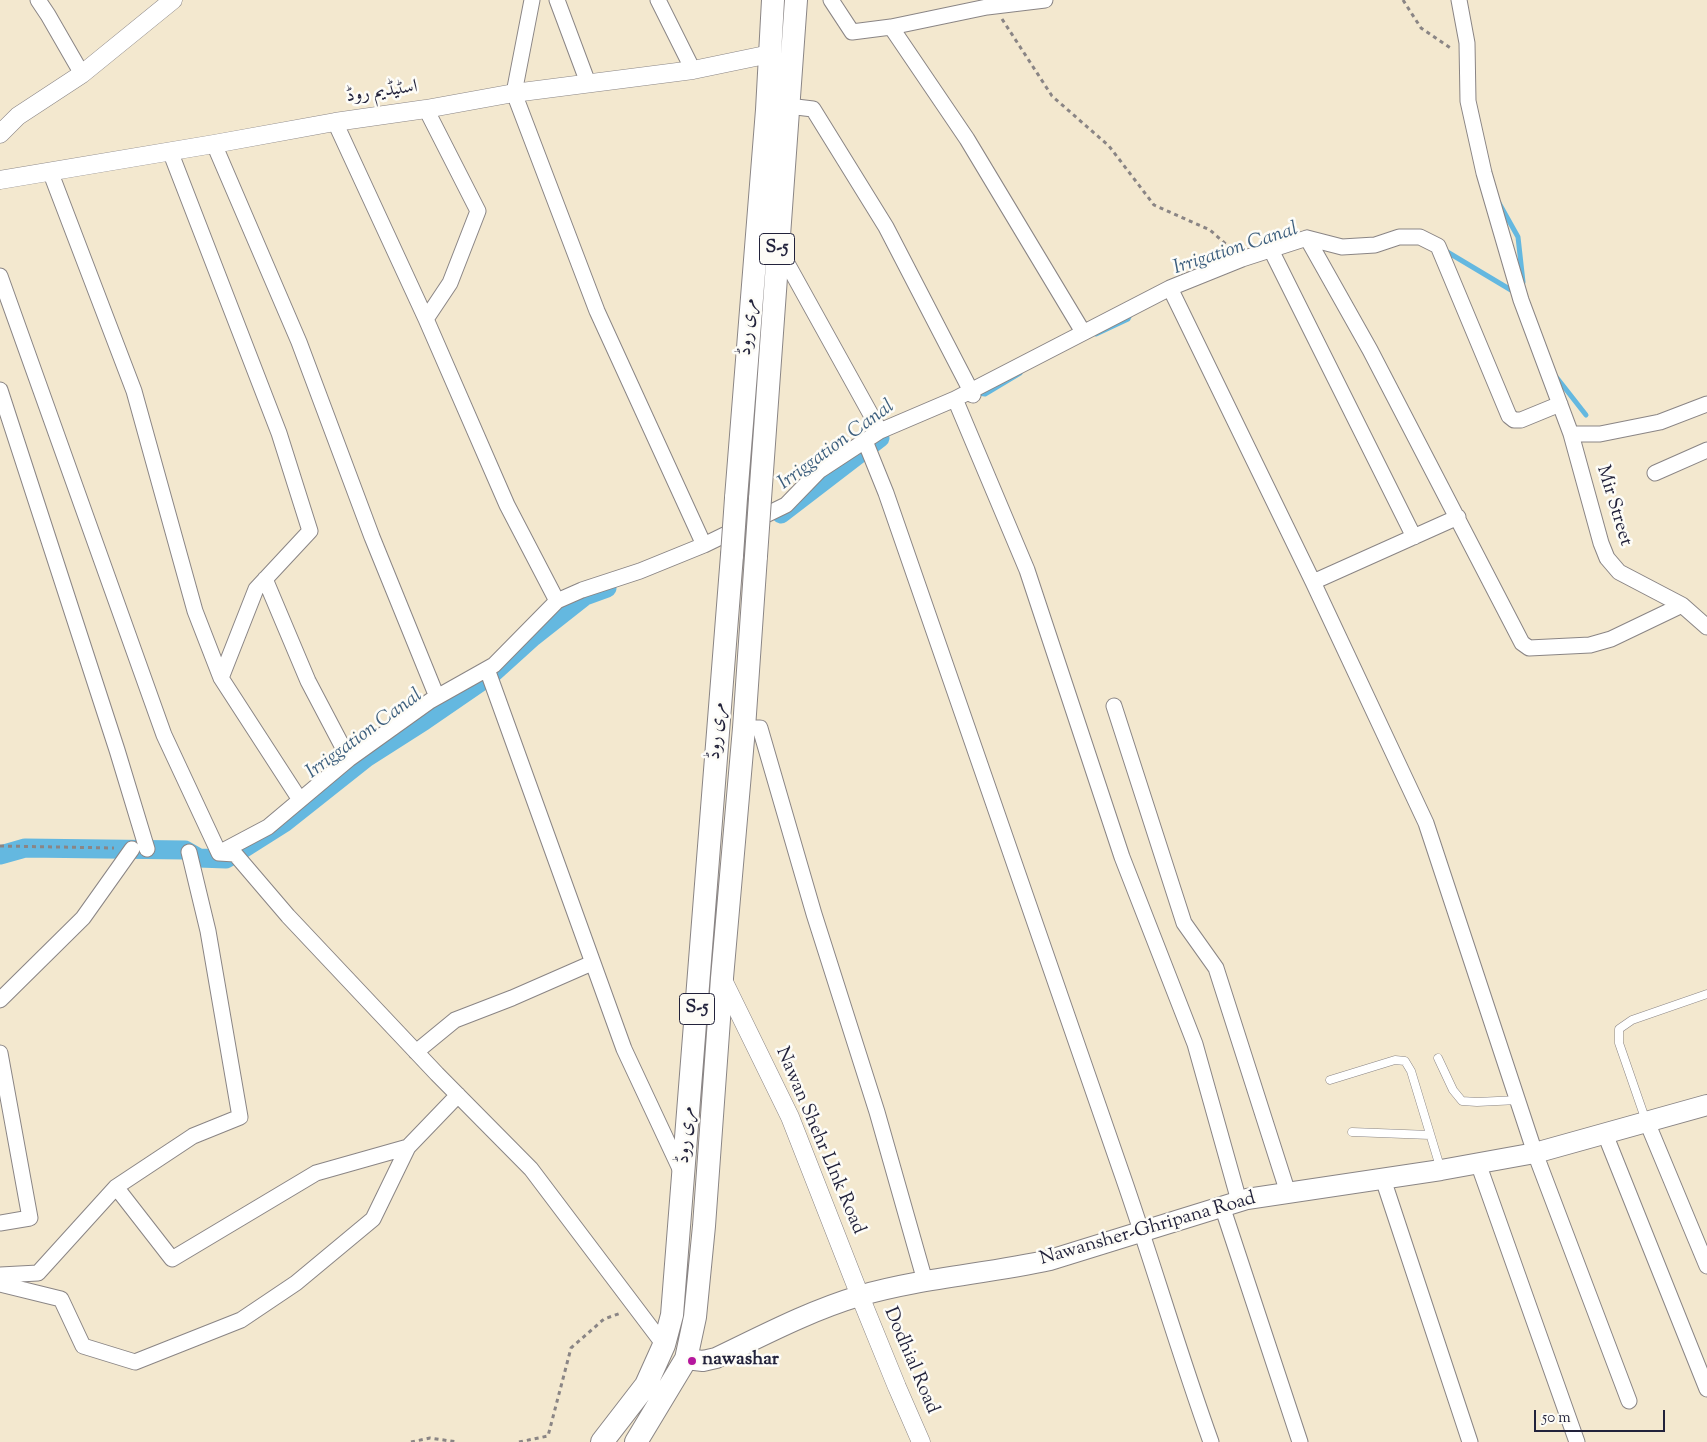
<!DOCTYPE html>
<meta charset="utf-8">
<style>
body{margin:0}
#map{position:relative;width:1707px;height:1442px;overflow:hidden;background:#f3e8cf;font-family:"Sorts Mill Goudy",serif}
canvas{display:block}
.scale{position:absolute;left:1534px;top:1410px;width:131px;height:22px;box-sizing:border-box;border:2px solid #22223b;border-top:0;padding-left:6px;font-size:15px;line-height:18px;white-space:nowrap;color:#22223b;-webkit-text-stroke:4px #fdfcf7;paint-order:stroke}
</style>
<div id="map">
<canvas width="1707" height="1442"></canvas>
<div class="scale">50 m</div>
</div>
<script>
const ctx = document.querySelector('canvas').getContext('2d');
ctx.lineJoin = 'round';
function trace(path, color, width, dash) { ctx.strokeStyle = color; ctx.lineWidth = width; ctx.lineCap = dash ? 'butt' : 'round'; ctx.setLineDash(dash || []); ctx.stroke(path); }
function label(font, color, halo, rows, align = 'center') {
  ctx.font = font + ' "Sorts Mill Goudy",Amiri,serif'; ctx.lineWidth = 5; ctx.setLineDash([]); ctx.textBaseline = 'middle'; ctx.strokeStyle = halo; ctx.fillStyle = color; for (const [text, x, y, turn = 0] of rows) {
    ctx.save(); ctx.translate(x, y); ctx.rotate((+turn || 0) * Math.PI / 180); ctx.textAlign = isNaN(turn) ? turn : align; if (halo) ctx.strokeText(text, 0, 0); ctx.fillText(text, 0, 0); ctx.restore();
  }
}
trace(new Path2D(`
 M1499,203l19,34 5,45
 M1444,250l72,43
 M1096,334l32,-15 4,-8
 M1557,378l29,37
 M977,393l8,1 35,-21`), '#64b8e0', 5);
trace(new Path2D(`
 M781,514l99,-76
 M0,855l25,-7 160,2 14,8 27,1 9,-5 49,-31 82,-65 58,-37 67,-46 42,-38 52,-41 22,-8`), '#64b8e0', 19);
const service = new Path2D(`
 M1438,1058l15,32 9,11 15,1 41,-2
 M1330,1080l65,-20 10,1 6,10 30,99
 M1646,1121l-27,-78v-14l13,-9 75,-26
 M1352,1132l78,3`);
const minor = new Path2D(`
 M38,0l10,15 34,59
 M532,0l-18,93 83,218 107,234
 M557,0l31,83
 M658,0l35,70
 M831,0l21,32 39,-5 96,-20 58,-7
 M1459,0l8,43 1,58 16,72 37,127 50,134 30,109 6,15 12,14 63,33 25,22
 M891,27l76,112 116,193
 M788,106l25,3 73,118 87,168
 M426,109l52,102 -28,72 -24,36
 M335,122l91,197 81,186 50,96
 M214,144l85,198 73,195 65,160
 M170,151l109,282 31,98 -54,58 -35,89
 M50,171l84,220 61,220 26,67 79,122
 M1307,238l63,112 152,293 7,5 61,-3 21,-6 71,-34
 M778,247l102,184
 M1271,250l143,287
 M0,276l164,459 55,118 16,1 53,62 149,158 94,95 133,176
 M1170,288l143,294 113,241 109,330 94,248
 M0,390l117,360 30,99
 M955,399l72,171 95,287 73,187 44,157
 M1571,434h29l60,-12 47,-18
 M865,441l21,52c79,227 158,454 236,681 31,89 57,179 89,268
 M1655,473l52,-23
 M265,579l43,102 41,78
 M1313,582l145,-65
 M487,669l137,380 58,124
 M1114,706l70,217 32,45 72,225
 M744,728h16l54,186 63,198 48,169
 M219,853l49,-26 81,-68 81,-58 64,-36 63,-64 25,-11 58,-19 64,-26 82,-40 33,-34 61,-40 75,-32 215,-111 72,-29 65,-21 35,9 33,-2 24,-8h21l18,9 71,170 5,4h7l39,-16
 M0,1000l83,-82 49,-69
 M416,1052l39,-32 57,-22 80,-35
 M0,1053l30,165 -30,5
 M1647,1122l60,144
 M1605,1134l102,255
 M1478,1163l99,279
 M1383,1179l87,263
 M116,1187l56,72 144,-86 92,-26 50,-52
 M1222,1206l78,236
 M0,1275l38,-2 78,-86 77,-51 47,-19 -32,-186 -19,-79
 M0,1284l61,15 22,47 52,16 106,-42 55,-37 77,-64 35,-72`);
const tertiary = new Path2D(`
 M0,134l18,-18 64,-42 91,-74
 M0,180l214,-36 121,-22 91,-13 88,-16 179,-23 77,-16
 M722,978l68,139 70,179 37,91 24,55`);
const secondary = new Path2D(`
 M686,1359l17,2 13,-3c46,-22 93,-47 143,-62 62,-18 127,-22 191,-36l197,-61 194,-29 94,-17 172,-48`);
const primary = new Path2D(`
 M736,498l31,-388 6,-110
 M760,499l36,-499
 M602,1442l44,-57 18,-40 8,-30 60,-760
 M636,1442l50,-83 9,-42 9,-91 18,-248 22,-250 12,-172`);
trace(service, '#8a8585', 9);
trace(minor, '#8a8585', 17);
trace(tertiary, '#8a8585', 19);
trace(secondary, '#8a8585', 22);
trace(primary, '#8a8585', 24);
trace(new Path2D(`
 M1403,0l18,28 31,21
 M1002,19l50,77 57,50 45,59 56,25 19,17
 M0,846l114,2
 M411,1442l19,-4 27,4
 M519,1442l29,-6 23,-88 33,-29 17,-6`), '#8a8585', 3, [4, 4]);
trace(service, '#fff', 8);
trace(minor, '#fff', 15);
trace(tertiary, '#fff', 18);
trace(secondary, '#fff', 20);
trace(primary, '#fff', 22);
const primaryBridge = new Path2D(`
 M732,555l4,-57
 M756,556l4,-57`);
trace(primaryBridge, '#8a8585', 24, []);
trace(primaryBridge, '#fff', 22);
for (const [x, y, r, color] of [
 [692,1361,5,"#b5179e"]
]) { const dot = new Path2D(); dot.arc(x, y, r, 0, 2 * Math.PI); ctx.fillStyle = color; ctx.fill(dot); trace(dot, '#fdfcf7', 2); }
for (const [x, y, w] of [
 [777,249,35],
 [697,1009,35]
]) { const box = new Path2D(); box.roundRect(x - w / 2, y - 15.5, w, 31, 4); ctx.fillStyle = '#fdfcf7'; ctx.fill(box); trace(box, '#22223b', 1); }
label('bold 18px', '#22223b', null, [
 ["S-5",777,249],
 ["S-5",697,1009]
]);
label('19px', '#22223b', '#fdfcf7', [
 ["اسٹیڈیم روڈ",382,93,-8],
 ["مری روڈ",749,327,-85],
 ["Mir Street",1613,506,73],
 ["مری روڈ",718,731,-85],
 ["مری روڈ",687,1135,-85],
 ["Nawan Shehr LInk Road",819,1141,67],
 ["Nawansher-Ghripana Road",1148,1230,-16],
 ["Dodhial Road",910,1361,67]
]);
label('bold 19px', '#22223b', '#fdfcf7', [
 ["nawashar",702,1361]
], 'left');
label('italic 20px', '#3c5e7d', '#fdfcf7', [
 ["Irrigation Canal",1236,250,-18],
 ["Irriggation Canal",837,446,-36],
 ["Irriggation Canal",365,735,-36]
]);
</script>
